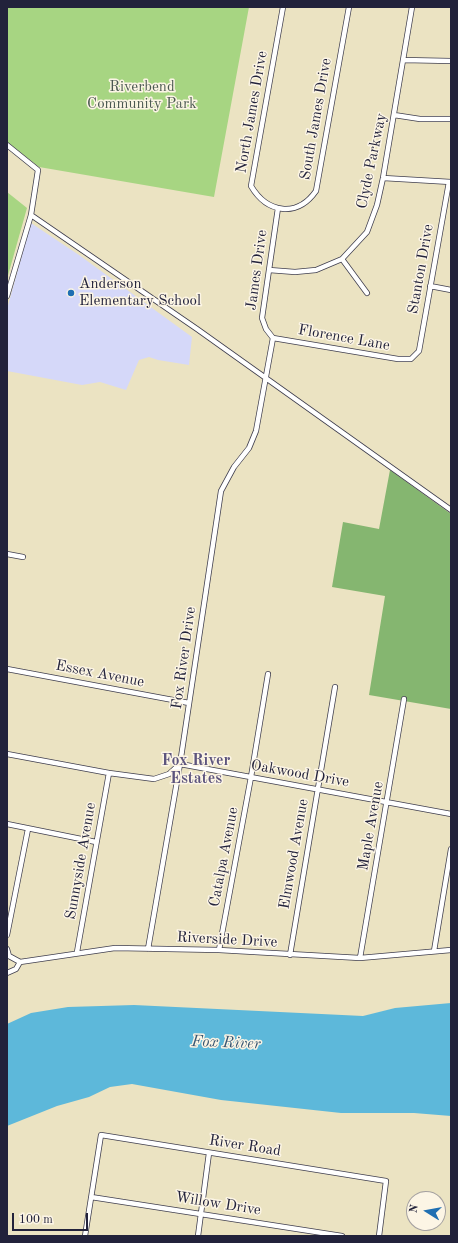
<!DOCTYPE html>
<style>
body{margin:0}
#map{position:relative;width:458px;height:1243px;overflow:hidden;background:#ebe3c2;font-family:"Old Standard TT",serif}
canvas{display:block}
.frame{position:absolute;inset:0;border:8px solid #22223b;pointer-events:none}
.north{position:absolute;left:406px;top:1191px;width:40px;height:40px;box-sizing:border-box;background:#fcf5e5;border:1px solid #a5a1a1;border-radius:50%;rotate:281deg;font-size:11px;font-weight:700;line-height:16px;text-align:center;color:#22223b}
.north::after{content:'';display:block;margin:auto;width:14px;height:18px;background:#1f6fb2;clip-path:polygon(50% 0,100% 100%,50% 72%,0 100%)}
.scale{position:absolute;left:12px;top:1213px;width:76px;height:18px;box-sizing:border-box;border:2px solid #22223b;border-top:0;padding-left:5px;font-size:12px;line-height:14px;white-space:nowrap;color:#22223b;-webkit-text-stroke:3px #fcf5e5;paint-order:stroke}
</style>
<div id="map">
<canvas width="458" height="1243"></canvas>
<div class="frame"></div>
<div class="north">N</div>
<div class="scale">100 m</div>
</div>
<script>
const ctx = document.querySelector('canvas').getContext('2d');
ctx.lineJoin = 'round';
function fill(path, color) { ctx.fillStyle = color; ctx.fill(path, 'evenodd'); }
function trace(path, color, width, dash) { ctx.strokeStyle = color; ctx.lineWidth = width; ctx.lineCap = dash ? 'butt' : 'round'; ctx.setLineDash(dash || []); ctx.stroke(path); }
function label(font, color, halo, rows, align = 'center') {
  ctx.font = font + ' "Old Standard TT",serif'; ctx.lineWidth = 3; ctx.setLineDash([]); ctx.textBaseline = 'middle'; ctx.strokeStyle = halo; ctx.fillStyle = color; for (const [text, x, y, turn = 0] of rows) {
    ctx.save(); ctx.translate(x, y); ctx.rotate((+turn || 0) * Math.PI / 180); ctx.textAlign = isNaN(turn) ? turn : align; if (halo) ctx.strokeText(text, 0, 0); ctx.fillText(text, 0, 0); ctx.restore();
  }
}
fill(new Path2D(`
 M31,223l48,32 113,82 -3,28 -31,-5 -9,-3 -10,3 -13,30 -26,-8 -18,3 -75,-14v-62z`), '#d5d8f9');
fill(new Path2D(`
 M7,7h242l-35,190 -175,-30 -32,-25z
 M7,192l20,16 -20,71z`), '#a7d582');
fill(new Path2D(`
 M390,470l61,44v195l-82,-14 16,-99 -53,-9 11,-65 36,7z`), '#85b670');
fill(new Path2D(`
 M451,1003v113l-37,-3h-73l-120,-13 -89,-16 -22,3 -21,10 -32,9 -50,20v-102l24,-11 37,-6 66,-2 229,11 32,-8z`), '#5db8da');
const street = new Path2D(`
 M283,7l-32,179c16,27 46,32 65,5l33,-184
 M403,60l48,1
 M394,115l26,4h31
 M7,145l31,25 -7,45 -24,81
 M383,178l68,4
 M31,215l166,114 254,181
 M342,259l25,34
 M269,270l26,2 21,-2 26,-11 25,-27 10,-27 6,-27 29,-171
 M430,286l21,4
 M273,338l125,21h13l8,-8 30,-169
 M7,554l16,3
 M7,669l182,34
 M7,754l102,19 45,6 15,-5 11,-10 271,50
 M7,824l89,18
 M7,935l21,-106
 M7,949l2,7 11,6
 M148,949l32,-185 41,-273 13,-24 15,-19 7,-17 17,-93 -7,-9 -4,-11 16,-110
 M219,950l32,-173 17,-103
 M434,951l17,-102
 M77,952l32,-179
 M290,955l45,-268
 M360,958l44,-259
 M7,973l9,-4 4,-7 95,-14 104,2 141,8 91,-8
 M91,1197l251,39
 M85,1236l16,-101 285,46 -7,55
 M198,1236l11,-83`);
trace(street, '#403f4f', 6);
trace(street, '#fff', 4.5);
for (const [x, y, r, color] of [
 [71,293,4,"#1f6fb2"]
]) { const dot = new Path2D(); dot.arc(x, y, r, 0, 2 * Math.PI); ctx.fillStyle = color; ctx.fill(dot); trace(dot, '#fcf5e5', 1.5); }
label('15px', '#4a5850', '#fcf5e5', [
 ["Riverbend",142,87],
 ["Community Park",142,104]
]);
label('15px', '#22223b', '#fcf5e5', [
 ["North James Drive",252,112,-80],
 ["South James Drive",316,119,-80],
 ["Clyde Parkway",372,161,-78],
 ["Stanton Drive",421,269,-80],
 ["James Drive",257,270,-82],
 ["Florence Lane",344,338,10],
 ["Fox River Drive",184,658,-82],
 ["Essex Avenue",100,674,11],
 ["Oakwood Drive",300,774,10],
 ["Maple Avenue",371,826,-80],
 ["Elmwood Avenue",294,854,-80],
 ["Catalpa Avenue",224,857,-79],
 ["Sunnyside Avenue",81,861,-80],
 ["Riverside Drive",227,940,3],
 ["River Road",245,1146,9],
 ["Willow Drive",218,1204,9]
]);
label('15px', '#22223b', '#fcf5e5', [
 ["Anderson",79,284],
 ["Elementary School",79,301]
], 'left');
label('bold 16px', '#5c547d', '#fcf5e5', [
 ["Fox River",196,761],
 ["Estates",196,779]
]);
label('italic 16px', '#375673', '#fcf5e5', [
 ["Fox River",226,1043,2]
]);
</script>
